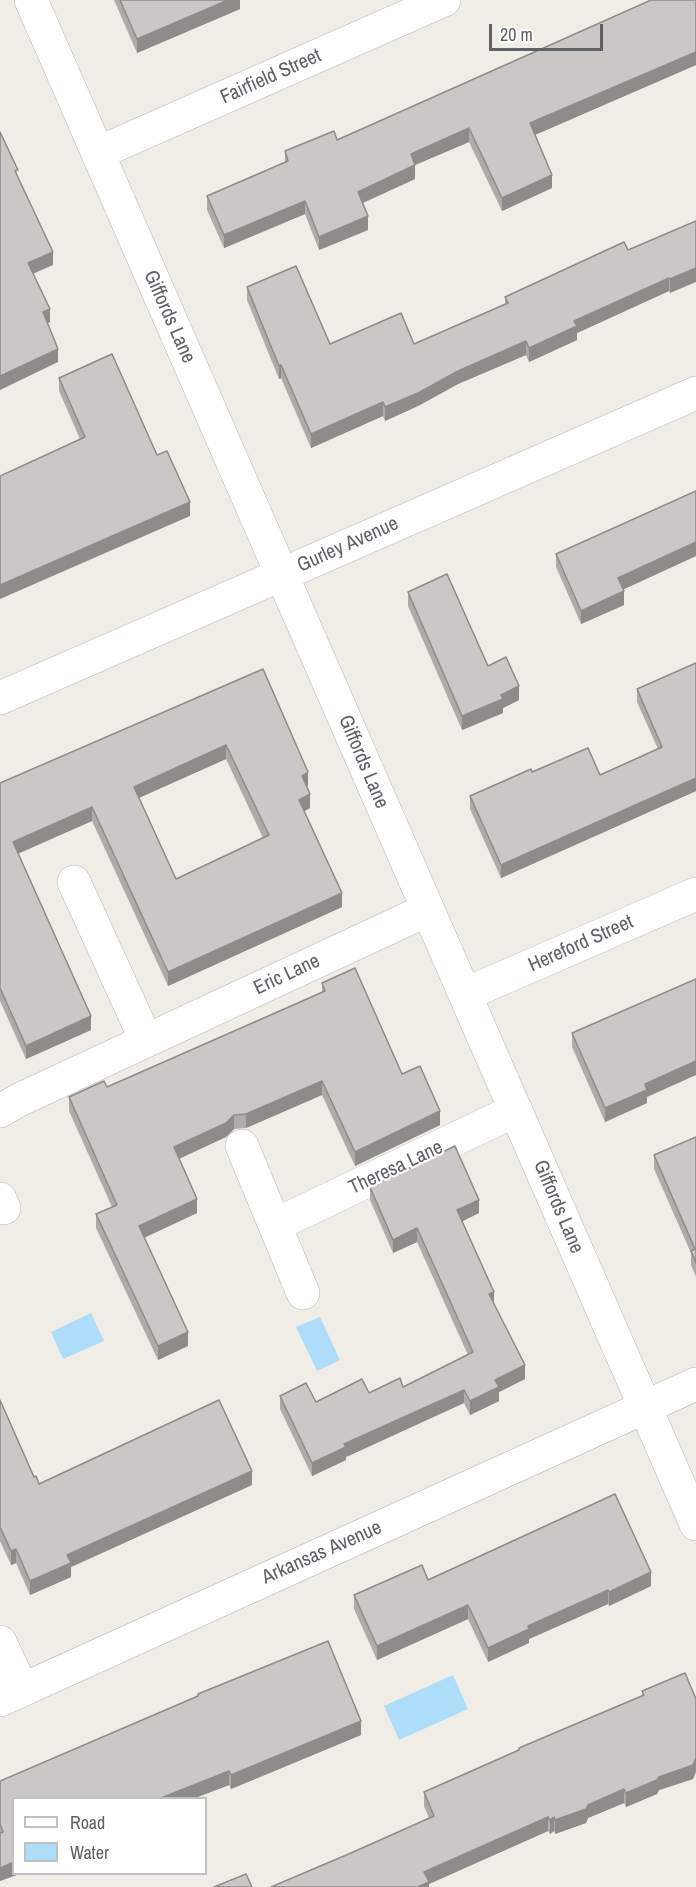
<!DOCTYPE html>
<style>
body{margin:0}
#map{position:relative;width:696px;height:1887px;overflow:hidden;background:#efede6;font-family:"Archivo Narrow",sans-serif}
canvas{display:block}
.legend{position:absolute;left:12px;top:1797px;width:195px;height:78px;box-sizing:border-box;background:#fff;border:2px solid #bfc0c2;margin:0;padding:8px 10px;list-style:none;font-size:18px;color:#5e6266}
.legend li{display:flex;align-items:center;gap:12px;height:30px}
.legend b{width:30px;border:2px solid #bfc0c2}
.scale{position:absolute;left:489px;top:24px;width:114px;height:27px;box-sizing:border-box;border:3px solid #5e6266;border-top:0;padding-left:8px;font-size:18px;line-height:21px;white-space:nowrap;color:#5e6266;-webkit-text-stroke:4px #fff;paint-order:stroke}
</style>
<div id="map">
<canvas width="696" height="1887"></canvas>
<ul class="legend">
<li><b style="height:8px;background:#fff"></b>Road</li>
<li><b style="height:16px;background:#adddf9"></b>Water</li>
</ul>
<div class="scale">20 m</div>
</div>
<script>
const ctx = document.querySelector('canvas').getContext('2d');
ctx.lineJoin = 'round';
function fill(path, color) { ctx.fillStyle = color; ctx.fill(path, 'evenodd'); }
function trace(path, color, width, dash) { ctx.strokeStyle = color; ctx.lineWidth = width; ctx.lineCap = dash ? 'butt' : 'round'; ctx.setLineDash(dash || []); ctx.stroke(path); }
function label(font, color, halo, rows, align = 'center') {
  ctx.font = font + ' "Archivo Narrow",sans-serif'; ctx.lineWidth = 4.5; ctx.setLineDash([]); ctx.textBaseline = 'middle'; ctx.strokeStyle = halo; ctx.fillStyle = color; for (const [text, x, y, turn = 0] of rows) {
    ctx.save(); ctx.translate(x, y); ctx.rotate((+turn || 0) * Math.PI / 180); ctx.textAlign = isNaN(turn) ? turn : align; if (halo) ctx.strokeText(text, 0, 0); ctx.fillText(text, 0, 0); ctx.restore();
  }
}
fill(new Path2D(`
 M91,1313l13,28 -41,18 -12,-27z
 M320,1317l20,43 -23,11 -21,-44z
 M453,1675l15,34 -69,31 -15,-34z`), '#adddf9');
const minor = new Path2D(`
 M31,0l665,1524
 M98,153l346,-153
 M0,698l696,-305
 M74,882l72,158
 M466,994l230,-100
 M0,1111l19,-11 408,-190
 M242,1146l61,147
 M0,1199l4,9
 M275,1225l241,-115
 M0,1642l22,47
 M0,1700l696,-316`);
trace(minor, '#b3b7ba', 34);
trace(minor, '#fff', 33);
fill(new Path2D(`
 M114,0h126v9l-103,44z
 M696,0v65l-161,70 17,53 -50,23 -33,-69 -54,23v14l-52,24 5,27 -49,20 -14,-36 -81,34 -17,-38v-14l78,-34v-11l52,-11z
 M696,221l-26,72 -1,-2 -92,42v7l-48,22 -3,-7 -68,29 -38,21 -35,16 -2,-5 -72,32 -30,-70 -2,1 -32,-79v-13l83,57h84l91,-40v-7l123,-47z
 M59,378l98,77 33,61 -110,-77 -21,-48z
 M696,491v65l-73,33 1,16 -43,19 -25,-57v-13z
 M408,592l80,74 31,34 -16,8v5l-41,17 -54,-124z
 M696,663v128l-195,87 -31,-69v-13l62,-24 68,3 58,-26 -21,-47v-13z
 M263,669l45,117 -1,1 3,21 -6,3 38,96 -174,79 -76,-165 -74,32 73,177 -65,29 -26,-58v-218zM226,759l37,79 -87,41 -37,-81z
 M322,983l80,91 38,51 -85,41 -33,-71 -76,33 -12,1 -8,8 -47,22 18,54 -53,25 44,108 -30,14 -62,-132v-14l16,-7 -43,-96v-14l38,-10 215,-94z
 M572,1033l75,64v6l-42,19 -33,-75z
 M696,1137v140l-5,-12v-12l-37,-84v-14z
 M370,1187l109,26 -17,8 32,82 31,76 -26,13v9l-29,14 -6,-12 -118,54v3l-34,16 -32,-67v-13l36,6 87,-15 65,-32 -51,-113 -24,11 -23,-53z
 M0,1400l34,77 5,7 213,1 -181,82v10l-41,18 -14,-32 -5,2 -11,-24z
 M428,1580l223,6 -42,20 -1,-2 -79,35v4l-41,19 -20,-43 -91,41 -23,-51v-14z
 M642,1691l51,88 -34,11 -2,4 -31,13 -2,-4 -36,15 -2,5 -31,11 -1,-3 -4,3 -2,-3 -119,53v3l-78,-34 78,-35 -5,-12v-14l95,-42v-2l123,-52z
 M198,1694l163,41 -130,54 -2,-4 -34,13h-181v76h5l-19,7v-100l198,-84z`), '#afaba9');
fill(new Path2D(`
 M228,0h12v9l-103,44v-14z
 M696,52v13l-166,72v-14z
 M469,128v14l-54,23v14l-57,26v-13l53,-38z
 M552,175v13l-50,23v-13z
 M305,201v13l-81,34v-13z
 M368,216v14l-49,20v-13z
 M53,252v13l-25,11v-13z
 M696,268v14l-26,11v-14z
 M669,278v13l-92,42v7l-48,22v-14l45,-27z
 M50,309v13l-7,4v-14z
 M526,341v14l-68,29 -38,21 -35,16v-14l73,-36z
 M58,349v13l-58,28v-14z
 M281,365v13l-2,1v-13z
 M383,402v14l-72,32v-14z
 M190,502v14l-190,83v-14z
 M696,542v14l-78,36v-14z
 M624,591v14l-43,19v-13z
 M519,686v14l-16,8v5l-41,17v-14l39,-21z
 M226,745v14l-92,41v-13z
 M308,772v14l-6,3v-13z
 M696,778v13l-195,87v-13z
 M310,794v14l-11,6v-14z
 M92,807v14l-79,35v-14z
 M342,893v14l-174,79v-14z
 M91,1016v14l-65,29v-13z
 M696,1061v14l-49,22v6l-42,19v-14l40,-24z
 M322,1081v14l-76,33v-14z
 M440,1111v14l-85,41v-14z
 M234,1115v14l-8,8 -52,24v-14z
 M197,1199v14l-58,27v-14z
 M479,1200v13l-22,11v-14z
 M417,1228v14l-24,11v-13z
 M494,1292v14l-5,-12z
 M188,1332v14l-30,14v-14z
 M525,1365v14l-26,13v9l-29,14v-14l25,-21z
 M464,1390v13l-118,54v3l-34,16v-13l32,-19z
 M252,1471v14l-181,82v10l-41,18v-14l37,-26z
 M16,1549v14l-5,2v-14z
 M651,1572v14l-42,20v-14z
 M608,1590v14l-79,35v4l-41,19v-14l40,-22z
 M468,1605v14l-91,41v-14z
 M361,1721v14l-130,54v-14z
 M696,1758v14l-3,7 -34,11 -2,4 -31,13v-14z
 M229,1771v14l-34,13h-34z
 M624,1789v14l-36,15 -2,5 -31,11v-14z
 M548,1817v14l-119,53v3h-11l6,-15z
 M554,1817v14l-4,3v-14z
 M14,1862v12h5l-19,7v-13z`), '#8e8b89');
const building = new Path2D(`
 M120,0h108l-91,39z
 M651,0h45v52l-166,71 22,52 -50,23 -33,-70 -58,26 4,11 -57,27 10,24 -49,21 -14,-36 -81,34 -17,-39 81,-35 -3,-10 49,-20 3,9z
 M0,132l18,38 -3,1 38,81 -25,11 22,46 -7,3 15,37 -58,27z
 M696,221v47l-26,11 -1,-1 -95,43 3,5 -48,22 -3,-7 -68,30 -38,21 -35,15 -2,-5 -72,32 -30,-69 -2,1 -32,-79 49,-21 34,78 71,-31 13,31 94,-41 -3,-6 119,-55 4,8z
 M112,354l45,101 10,-4 23,51 -190,83v-109l85,-39 -26,-59z
 M696,491v51l-78,36 6,13 -43,20 -25,-57z
 M447,574l41,92 18,-9 13,29 -18,9 2,4 -41,17 -54,-124z
 M696,663v115l-195,87 -31,-69 61,-27 1,3 56,-24 12,27 62,-28 -25,-58z
 M263,669l45,103 -6,4 8,18 -11,6 43,93 -174,79 -76,-165 -79,35 78,174 -65,30 -26,-58v-205zM226,745l43,90 -93,44 -42,-92z
 M355,968l47,106 18,-8 20,45 -85,41 -33,-71 -76,33 -12,1 -8,8 -52,24 23,52 -58,27 49,106 -30,14 -62,-132 21,-9 -48,-108 35,-16 3,6 218,-96 -3,-8z
 M696,979v82l-51,23 2,6 -42,18 -33,-75z
 M696,1137v126l-5,-12 4,-2 -41,-94z
 M455,1146l24,54 -22,10 37,82 -5,2 36,71 -30,15 4,7 -29,14 -6,-11 -120,54 2,3 -34,16 -32,-67 26,-13 10,19 46,-23 7,14 31,-15 3,9 70,-35 -56,-124 -24,12 -23,-53z
 M0,1400l34,77 2,-1 3,8 180,-84 33,71 -185,84 4,8 -41,18 -14,-32 -5,2 -11,-24z
 M615,1494l36,78 -42,20 -1,-2 -80,36 1,3 -41,19 -20,-43 -91,41 -23,-51 68,-30 6,15z
 M328,1641l33,80 -130,54 -2,-4 -68,27h-147v64l-14,6v-35l3,-1 -3,-8v-43l198,-85v-2z
 M685,1673l11,26v59l-3,7 -34,12 -2,3 -31,13 -2,-4 -36,16 -2,4 -31,11 -1,-3 -4,3 -2,-3 -124,55 5,10 -11,5h-147l80,-34 83,-37 -10,-24 95,-42v-2l125,-53 -2,-4z
 M246,1874l6,13h-38z`);
fill(building, '#cbc7c4');
trace(building, '#8e8b89', 1.5);
label('20px', '#5e6266', '#fff', [
 ["Fairfield Street",271,77,-24],
 ["Giffords Lane",169,317,66],
 ["Gurley Avenue",348,545,-24],
 ["Giffords Lane",363,762,67],
 ["Hereford Street",581,944,-24],
 ["Eric Lane",287,975,-25],
 ["Theresa Lane",396,1168,-25],
 ["Giffords Lane",558,1207,67],
 ["Arkansas Avenue",322,1553,-24]
]);
</script>
